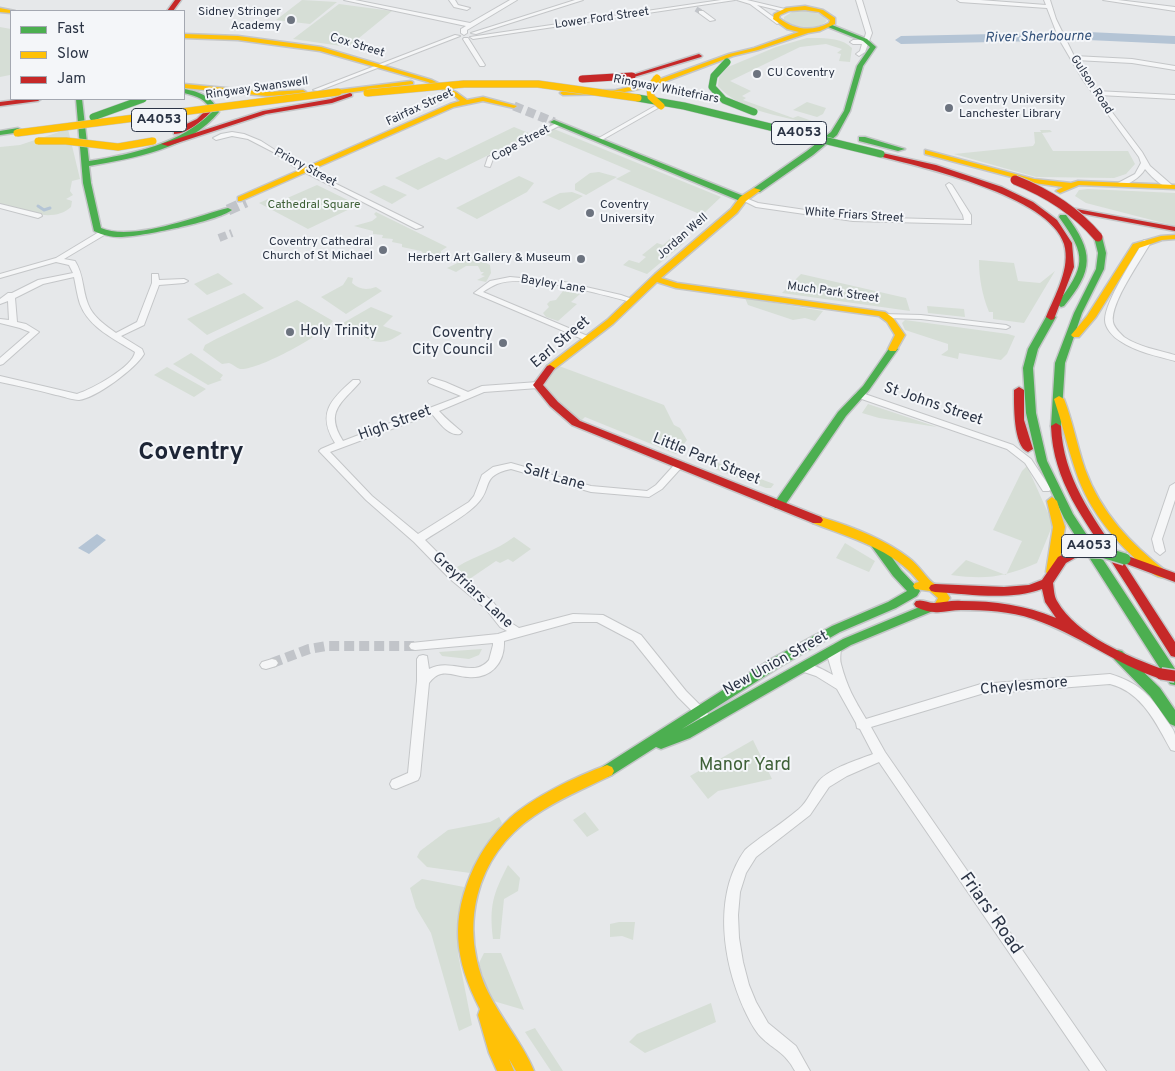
<!DOCTYPE html>
<style>
body{margin:0}
#map{position:relative;width:1175px;height:1071px;overflow:hidden;background:#e6e8ea;font-family:Overpass,sans-serif}
canvas{display:block}
.legend{position:absolute;left:10px;top:10px;width:175px;height:90px;box-sizing:border-box;background:#f4f6f9;border:1px solid #a4a8b1;margin:0;padding:6px 9px;list-style:none;font-size:15px;color:#2b3445}
.legend li{display:flex;align-items:center;gap:10px;height:25px}
.legend b{width:25px;border:1px solid #a4a8b1}
</style>
<div id="map">
<canvas width="1175" height="1071"></canvas>
<ul class="legend">
<li><b style="height:6px;background:#4caf50"></b>Fast</li>
<li><b style="height:6px;background:#ffc107"></b>Slow</li>
<li><b style="height:6px;background:#c62828"></b>Jam</li>
</ul>
</div>
<script>
const ctx = document.querySelector('canvas').getContext('2d');
ctx.lineJoin = 'round';
function fill(path, color) { ctx.fillStyle = color; ctx.fill(path, 'evenodd'); }
function trace(path, color, width, dash) { ctx.strokeStyle = color; ctx.lineWidth = width; ctx.lineCap = dash ? 'butt' : 'round'; ctx.setLineDash(dash || []); ctx.stroke(path); }
function label(font, color, halo, rows, align = 'center') {
  ctx.font = font + ' Overpass,sans-serif'; ctx.lineWidth = 4; ctx.setLineDash([]); ctx.textBaseline = 'middle'; ctx.strokeStyle = halo; ctx.fillStyle = color; for (const [text, x, y, turn = 0] of rows) {
    ctx.save(); ctx.translate(x, y); ctx.rotate((+turn || 0) * Math.PI / 180); ctx.textAlign = isNaN(turn) ? turn : align; if (halo) ctx.strokeText(text, 0, 0); ctx.fillText(text, 0, 0); ctx.restore();
  }
}
fill(new Path2D(`
 M302,0l35,2 -27,22 -34,-4z
 M339,4l53,7 -44,36 -55,-8z
 M808,11l14,4 5,6c-10,10 -33,7 -43,-1v-3l8,-5z
 M0,27l11,2v48l-1,-2 -10,2z
 M807,38c14,0 35,-1 45,10l-2,14 -11,-1 2,-7 -4,-1 5,-4 -16,-5 -26,3 -70,34 21,10 -9,5 4,2 -3,2 50,18 5,-2 14,5 -2,2c-31,-7 -70,-12 -92,-37l1,-9 9,-10 48,-20z
 M807,102l19,6 -3,6 -6,3 -24,-7z
 M514,127l17,7 -113,56 -23,-12 44,-21 7,3z
 M68,129l12,50 -8,2 -2,10 3,4 -7,4 6,2 -1,6c-18,17 -50,3 -71,-3v-57l20,-2z
 M554,129l167,68 -19,18 -86,-36 15,-8 -85,-36z
 M1040,130h10l2,2 -10,1 11,18h75l7,13 -9,10 -12,4 -78,-1 -82,-23 79,-8 2,-3 -1,-11h7z
 M599,172l18,5 -31,18 -11,-5v-6l15,-11z
 M519,176l15,7 -7,9 -50,27 -21,-11z
 M317,185l41,20 -50,24 -49,-26 9,-4 8,4z
 M384,185l23,10 -15,9 -23,-12z
 M1088,189l87,4v33l-89,-23 -11,-7 4,-6z
 M572,192l11,4 -24,14 -17,-8 18,-9z
 M376,212l71,35 -6,4v3l-6,1 2,2 -7,3 -9,-9 -19,-4v-3l-10,-2 1,-3 -11,-1 1,-3 -10,-1v-3l-19,-5 18,-5 5,-4 -3,-3z
 M671,238l13,5 -37,31 -24,-9 6,-5 10,3 7,-6 -4,-2 15,-12 6,2z
 M472,256l18,9 1,8 -5,9 -9,-2 8,-4 -4,-1 3,-3h-3l-3,-6h-12l-10,6 -9,-4z
 M979,260l35,3 4,18 22,2 15,-12 -31,52 -31,-4v-7h-4c-7,-17 -10,-35 -10,-52z
 M218,273l15,11 -26,11 -13,-11z
 M801,274l105,24 4,13 -128,-18z
 M348,277l5,1 -1,5c8,7 15,7 24,4l6,4 -36,23 -25,-17 22,-12z
 M563,291l17,3 -9,8 6,2 -19,17 -12,-4 -3,-4 6,-6 -2,-3 3,-3 6,-1z
 M244,293l20,15 -57,27 -20,-16z
 M745,298l78,13 -8,10 -10,-3 -12,2 -45,-15z
 M297,300l36,21c-10,14 -76,50 -93,48 -4,-1 -7,-5 -11,-6 -2,0 -5,1 -7,1l-19,-14 2,-5 11,-6z
 M927,306l37,3 1,8 -37,-4z
 M371,307l22,9 -10,10 19,7c-26,19 -35,4 -59,-10z
 M905,320l103,14 7,2 -8,18 -6,6 -42,-7 -1,6 -17,-4 7,-5v-6l-43,-14 -3,-7z
 M191,353l32,22 -3,4 2,1 -14,5 -35,-21z
 M559,366l105,39 10,20 6,3 7,12 -11,14 -91,-37 -4,4 -8,-5 -29,-30 3,-9z
 M167,367l39,22 -12,8 -40,-22z
 M868,404l69,23 -58,-9 -17,-5z
 M699,456l75,28 -3,4h-5l-51,-19 -3,-3 -15,-6z
 M1027,466l26,58 -16,39c-33,14 -50,17 -86,12l15,-15 40,15 16,-34 -29,-11 29,-59z
 M514,537l17,12 -18,13 -5,-3 -8,4 -4,-2 -28,19 -11,-13c19,-12 39,-16 57,-30z
 M845,543l30,18 -6,11 -33,-14z
 M482,649l-3,6 -10,4 -27,-3 -3,-4z
 M753,740l19,39 -54,12 -10,8 -18,-23z
 M585,812l14,18 -12,7 -14,-17z
 M499,817l3,6 -32,50 -43,-6 -10,-10 3,-6 28,-21 42,-8z
 M508,865l12,13 -2,13 -14,8 -4,40h-7c-4,-33 0,-45 15,-74z
 M422,879l42,8 -6,67 14,71 -13,6 -28,-98 -15,-25 -6,-20z
 M619,922h16l-2,18 -11,-4 -12,1v-13z
 M484,953h17l23,57 -34,-10 -11,-37z
 M711,1003l5,19 -71,31 -16,-11 8,-8z
 M535,1028l28,43h-12l-26,-39z`), '#d6ded6');
fill(new Path2D(`
 M97,534l9,6 -17,14 -11,-6z`), '#b4c4d5');
trace(new Path2D(`
 M38,206l6,4 6,-2`), '#b4c4d5', 3);
fill(new Path2D(`
 M1088,32l87,4v8l-87,-4 -187,4 -6,-4 6,-4z`), '#b4c4d5');
trace(new Path2D(`
 M696,9l5,3`), '#c1c4c9', 5.5, [5.5, 3]);
trace(new Path2D(`
 M219,238l13,-5`), '#c1c4c9', 8, [8, 4]);
trace(new Path2D(`
 M272,663l37,-14 17,-3h89`), '#c1c4c9', 10, [10, 5]);
trace(new Path2D(`
 M514,106l40,16`), '#c1c4c9', 9, [9, 4.5]);
trace(new Path2D(`
 M228,210l18,-8`), '#c1c4c9', 11, [11, 5.5]);
const street = new Path2D(`
 M344,0h11l115,23 40,-23h7l-50,30v3l-3,2 -3,-2v-4l5,-3z
 M449,0h6l3,5 12,3 -3,2 -13,-3z
 M575,0h8l-107,34 -5,-1z
 M721,0h14l-262,39 -3,-2z
 M737,0h10l42,10 -3,2 -29,-7 22,16v2l-2,1 -27,-20z
 M856,0h6l10,33 -7,19 -6,4 -3,-2 4,-3 2,-7h-9l-3,-2 3,-2h11l2,-7z
 M957,0h23l66,5 -2,-5h6l6,19 18,37 58,3 43,7v4l-43,-7 -56,-3 20,31 79,4v4l-76,-4 43,57 8,14 23,20v2c-10,1 -22,-12 -28,-19 -5,9 -19,18 -29,17v-2l19,-10 6,-11 -2,-6 -56,-77 -24,-41 -12,-31 -87,-6z
 M1103,0h15l57,7v4z
 M699,11h4l12,9 -5,1 -11,-8z
 M455,35l5,1 -142,55 -5,-1z
 M464,38h4l17,27 -1,1h-4l-17,-27z
 M655,106l5,1 -58,33 -5,-1z
 M559,122l3,2 -1,1 -68,34 -3,8 -5,-1 3,-9z
 M232,132l12,2 17,7 39,25 123,61 -7,2 -120,-61 -21,-15 -27,-14 -16,-3 -16,4 -3,-2 8,-4z
 M949,183l3,2 19,30v9l-118,-3 -97,-14 -16,-8 3,-2 15,6 95,14 111,3 -1,-5 -17,-30z
 M0,204l41,10 1,2 -4,2 -38,-10z
 M99,232l7,2 -42,25 11,2c9,14 7,28 13,43 5,13 17,21 28,29l21,-11 15,-39v-9h6l1,6 25,-1 4,2 -4,2 -25,2 -15,40 -23,11 21,13 2,5c-9,15 -48,44 -65,46 -7,0 -16,-4 -23,-5 -18,-5 -37,-9 -56,-13v-6l77,18c15,-5 56,-27 58,-42 -20,-13 -46,-24 -55,-48 -3,-9 -4,-18 -6,-27l-31,7 -28,14 2,24 9,2 13,8 -36,32 -3,1v-7l30,-26 -10,-4 -20,-5v-4l9,1 -1,-19 -8,3v-5l8,-6h4l26,-13 35,-7 -4,-8 -13,-3 -56,16v-4l56,-16z
 M1144,240l7,2c-10,18 -41,61 -38,80 1,6 7,11 11,15 15,10 34,13 51,18v6c-18,-5 -39,-9 -55,-20 -7,-4 -15,-13 -15,-21 0,-19 29,-62 39,-80z
 M510,277l54,5 57,13 14,5 -4,2c-30,-8 -106,-29 -134,-18 -5,2 -10,5 -14,8l107,45 1,2 -4,2 -113,-48 16,-12z
 M883,314l38,1 85,10 4,2 -4,2 -85,-10 -35,-1 -4,-2z
 M432,378l13,4 23,10 14,-6 56,-4 4,3 -4,3 -54,4 -45,19c7,8 15,14 23,21l-2,2c-12,2 -21,-12 -28,-20l-102,38 42,44 46,38 51,-32 5,-6 8,-21 11,-8 18,-4 80,23 56,5 9,-6 20,-22h6l2,2 -2,2 -20,22 -13,8 -58,-5 -80,-23c-32,7 -17,19 -35,36 -12,12 -36,25 -51,35l33,33 35,29 15,19 11,7 54,-14 30,1 38,20 45,56 20,20 2,3 -2,3 -4,2 -4,-2 -20,-20 -45,-56 -36,-19h-24l-69,19c1,22 -13,38 -36,36 -9,0 -18,-5 -27,-3 -5,1 -9,5 -12,9l-9,93 -2,4 -22,9 -4,-1 -2,-4 2,-4 16,-7 9,-92v-22l2,-3 4,-1 4,1 2,13c23,-12 44,10 60,-9l4,-15v-2l-78,7 -4,-1 -2,-3 2,-3 87,-9 9,-3 -7,-4 -15,-19 -35,-29 -36,-37 -48,-42 -47,-49 2,-2 14,-6c-18,-29 -5,-43 18,-63h6l1,2c-18,21 -36,29 -17,59l118,-45 -32,-13 -1,-2z
 M859,392l154,53 18,14 20,30 -2,2h-6l-18,-28 -18,-14 -151,-52 -1,-2 1,-2z
 M1175,483v17l-13,39 3,12 -5,4 -5,-4 -3,-12 18,-53z
 M836,644l4,1c2,6 -1,12 1,19 6,23 13,35 25,55l115,-35 129,-10c27,8 40,20 55,44 3,5 9,11 10,17 0,5 0,11 0,16l-4,-1c-15,-27 -29,-58 -61,-66l-129,10 -110,33 14,25 221,319h-16l-211,-309 -32,14 -18,11 -19,28 -54,42 -10,16 -6,19 -2,23 1,23 4,24 6,23 7,17 12,21 28,23 14,25h-15c-10,-19 -21,-21 -34,-34 -7,-7 -12,-18 -16,-26 -22,-48 -33,-115 0,-161 4,-4 10,-8 15,-12 13,-9 27,-19 39,-29 9,-8 13,-20 20,-28 11,-13 39,-21 54,-27l-13,-25 -3,-1 -1,-5 -19,-34 -21,-13 -18,-6 -2,-3 2,-3c11,-3 26,6 35,11l-5,-17 4,-13z
 M272,659l4,1 2,3 -2,3 -10,3 -4,-1 -2,-3 2,-3z`);
const fast = new Path2D(`
 M828,25h4l35,14 9,8 -13,19 -13,45 -13,24 -24,20 -53,37h-6v-4l53,-37 24,-19 13,-21 13,-45 13,-19 -7,-6 -35,-14z
 M184,89c16,3 28,7 35,23 -30,37 -85,46 -130,54l2,17 10,45c31,14 95,-12 127,-20l4,2c-14,11 -92,27 -112,27 -10,0 -17,-2 -26,-6l-11,-48 -7,-84h6l7,62c44,-7 91,-17 123,-49 -6,-13 -15,-16 -28,-19z
 M554,120l192,77 1,2 -7,2 -188,-78 -2,-1z
 M18,128l4,2 -1,2 -21,3v-4z
 M859,137h6l40,12 -7,2 -39,-10z
 M1060,215h6c28,37 28,55 -2,91l-3,1 -4,-3c28,-38 31,-47 2,-87z
 M1095,235l7,2 4,16 -2,16 -22,44 -17,50 -4,63 -5,3 -5,-3 4,-63 19,-50 22,-44 2,-16 -4,-16z
 M1051,314l5,3 -18,32 -5,19 3,45 11,48 26,53 102,155v16l-5,-1 -106,-166 -27,-57 -11,-48 -3,-45 5,-19 18,-32z
 M893,346l5,3 -29,41 -23,26 -63,92h-8l-1,-3 1,-3 63,-90 25,-26 27,-39z
 M876,540l4,1 21,29 17,18 2,3 -3,5 -21,12 -56,24 -59,34 -99,63 161,-90 86,-36 4,2 2,3 -2,3 -82,34 -161,93 -29,11 -5,-2 -44,28 -5,2 -5,-2 -2,-4 2,-4 171,-109 59,-32 56,-24 19,-11 -14,-15 -21,-29 -2,-3z
 M1118,650l4,1 38,37 15,22v16l-5,-2 -20,-28 -36,-37 -2,-4 2,-4z`);
const slow = new Path2D(`
 M805,6l18,4 12,8v6l-15,7 -12,2 -50,17 -25,6 -77,29 -40,9 -53,1 -3,-2 3,-2 53,-1 36,-8 77,-28 25,-6 45,-16 -12,-3 -14,-10 1,-5 12,-6zM805,10l14,2 11,8 -1,3c-17,9 -35,7 -50,-5l1,-3 9,-4z
 M0,8l15,3 -4,2 -11,-1z
 M184,34l54,2 83,11 111,33 24,12 11,8 16,-3 34,9 -3,2 -31,-7 -29,6 -213,94h-3v-4l212,-93 10,-3 -8,-7 -24,-12 -108,-31 -82,-11 -54,-2z
 M411,81l2,1v2l-75,10 -3,-2 3,-2z
 M184,84l83,8 36,-2 3,2 -3,2 -36,2 -83,-8z
 M925,150l109,29 37,4 7,-2 97,4v4l-96,-4 -19,8 -4,-2 7,-4 -29,-4 -109,-29z
 M754,188l7,2 -15,11 -9,12 -76,65 16,5 208,29 8,6 12,17 -9,16h-6l-2,-2 7,-14 -8,-13 -8,-6 -203,-28 -19,-6 -44,42 -60,46h-6v-4l60,-46 48,-46 76,-65 9,-12z
 M1175,235v4l-13,1 -23,8 -43,69 -17,20h-6l-2,-2 16,-19 46,-72 28,-8z
 M1059,396l5,3c9,23 13,47 21,70 16,44 46,75 81,102l2,3 -2,3c-9,3 -19,-8 -26,-14 -29,-26 -53,-56 -65,-94 -8,-23 -13,-47 -21,-70z
 M1052,497l5,4 8,26 -7,45 -2,3h-8l-2,-3 7,-45 -6,-26z
 M817,516c31,9 66,22 92,42 9,6 18,21 24,25 9,6 11,4 17,15l-7,12h-8l-2,-3 5,-9 -8,-7 -15,-2 -2,-3 2,-3 4,-1c-25,-33 -69,-44 -106,-59l-2,-3 2,-3z
 M607,765l5,2 2,4 -2,4c-26,13 -54,24 -78,41 -59,40 -76,112 -46,176 13,27 36,53 46,79h-18l-7,-12 5,12h-17l-8,-18 -11,-38 2,-6c-26,-50 -30,-90 -6,-142 9,-19 21,-35 36,-49 23,-21 67,-42 97,-53z`);
const jam = new Path2D(`
 M175,0h6l-8,11h-6z
 M699,54l3,2 -1,1 -67,20 -5,-1z
 M350,93l2,1v2l-20,7 -66,11 -98,32 -7,-2 102,-33 68,-12z
 M24,99h17l-3,2 -38,5v-4z
 M212,104l5,1c-8,10 -28,29 -43,29v-4l23,-11z
 M878,152l58,13 66,22 31,15 24,18 15,23 2,24 -20,52 -3,1 -5,-3c9,-22 25,-49 18,-73 -14,-48 -142,-77 -186,-88z
 M1060,206l115,21v4l-112,-21 -4,-2z
 M550,365l5,3 -12,17 15,17 22,19 241,96 2,3 -2,3h-8l-241,-98 -22,-19 -17,-21 14,-19z
 M1019,387l5,3v30l9,29 -5,3c-15,-5 -14,-49 -14,-62z
 M1056,423l5,3c2,51 31,90 59,131l5,-2 50,18v9l-51,-19 51,79v15l-4,-1c-20,-31 -38,-62 -58,-92 -29,-45 -60,-82 -62,-138z
 M1078,547l4,1 2,3 -2,3 -16,9 -13,20c1,6 1,13 4,18 20,35 72,56 108,69l2,4 -2,4 -4,1c-46,-15 -83,-45 -128,-60 -23,-8 -48,-9 -72,-9 -9,0 -18,3 -27,2 -6,0 -13,-3 -18,-5l-2,-3 2,-3c7,-2 12,2 18,2 9,0 18,-3 27,-2 35,0 63,4 95,17l-11,-16 -3,-13c-33,12 -73,5 -107,3l-4,-1 -2,-3 2,-3 4,-1 69,3 25,-2 13,-5 16,-23z`);
trace(street, '#c4c6c8', 2);
trace(fast, '#c4c6c8', 3);
trace(slow, '#c4c6c8', 3);
trace(jam, '#c4c6c8', 3);
fill(street, '#f5f6f7');
fill(fast, '#4caf50');
fill(slow, '#ffc107');
fill(jam, '#c62828');
const fastBridgeFar1 = new Path2D(`
 M727,62l-13,14 -2,11 12,13 30,12
 M638,98l46,8 197,48
 M93,117l50,-18`);
const fastBridge = new Path2D(`
 M1078,551l24,1 23,7`);
const slowBridge = new Path2D(`
 M657,78l-7,10 1,9 10,9
 M367,93l97,-9h74l100,14
 M17,133l321,-41
 M38,141h28l52,6 35,-6`);
const jamBridgeFar2 = new Path2D(`
 M582,79l50,-3`);
const jamBridgeFar1 = new Path2D(`
 M1015,180c33,13 60,30 83,57`);
const jamBridge = new Path2D(`
 M1161,674l14,2`);
trace(fastBridgeFar1, '#c4c6c8', 8, []);
trace(fastBridge, '#c4c6c8', 14, []);
trace(slowBridge, '#c4c6c8', 8, []);
trace(jamBridgeFar2, '#c4c6c8', 8, []);
trace(jamBridgeFar1, '#c4c6c8', 11, []);
trace(jamBridge, '#c4c6c8', 14, []);
trace(fastBridgeFar1, '#4caf50', 7);
trace(fastBridge, '#4caf50', 11);
trace(slowBridge, '#ffc107', 7);
trace(jamBridgeFar2, '#c62828', 7);
trace(jamBridgeFar1, '#c62828', 9);
trace(jamBridge, '#c62828', 11);
for (const [x, y, r, color] of [
 [291,20,5,"#6c737f"],
 [757,74,5,"#6c737f"],
 [949,108,5,"#6c737f"],
 [590,213,5,"#6c737f"],
 [383,250,5,"#6c737f"],
 [581,259,5,"#6c737f"],
 [290,332,5,"#6c737f"],
 [503,343,5,"#6c737f"]
]) { const dot = new Path2D(); dot.arc(x, y, r, 0, 2 * Math.PI); ctx.fillStyle = color; ctx.fill(dot); trace(dot, '#f4f6f9', 2); }
label('12px', '#2b3445', '#f4f6f9', [
 ["Sidney Stringer",281,13],
 ["Academy",281,27],
 ["CU Coventry",767,74,"left"],
 ["Coventry University",959,101,"left"],
 ["Lanchester Library",959,115,"left"],
 ["Coventry",600,206,"left"],
 ["University",600,220,"left"],
 ["Coventry Cathedral",373,243],
 ["Church of St Michael",373,257],
 ["Herbert Art Gallery & Museum",571,259]
], 'right');
label('12px', '#2b3445', '#f4f6f9', [
 ["Lower Ford Street",602,19,-8],
 ["Cox Street",357,46,17],
 ["Gulson Road",1091,85,57],
 ["Ringway Swanswell",257,89,-8],
 ["Ringway Whitefriars",666,90,11],
 ["Fairfax Street",420,108,-25],
 ["Cope Street",521,144,-28],
 ["Priory Street",305,168,28],
 ["White Friars Street",854,216,4],
 ["Jordan Well",683,237,-41],
 ["Bayley Lane",553,285,9],
 ["Much Park Street",833,293,8]
]);
label('12px', '#3f6138', '#f4f6f9', [
 ["Cathedral Square",314,206]
]);
label('italic 14px', '#34527a', '#f4f6f9', [
 ["River Sherbourne",1038,38,-1]
]);
for (const [x, y, w] of [
 [159,120,55],
 [799,133,55],
 [1089,546,55]
]) { const box = new Path2D(); box.roundRect(x - w / 2, y - 11.5, w, 23, 4); ctx.fillStyle = '#f4f6f9'; ctx.fill(box); trace(box, '#2b3445', 1); }
label('bold 14px', '#2b3445', null, [
 ["A4053",159,120],
 ["A4053",799,133],
 ["A4053",1089,546]
]);
label('15px', '#2b3445', '#f4f6f9', [
 ["Holy Trinity",300,332],
 ["Coventry",493,334,"right"],
 ["City Council",493,351,"right"]
], 'left');
label('15px', '#2b3445', '#f4f6f9', [
 ["Earl Street",561,343,-40],
 ["St Johns Street",933,405,19],
 ["High Street",395,424,-20],
 ["Little Park Street",706,460,22],
 ["Salt Lane",554,478,16],
 ["Greyfriars Lane",472,591,43],
 ["New Union Street",776,664,-29],
 ["Cheylesmore",1024,687,-5]
]);
label('18px', '#3f6138', '#f4f6f9', [
 ["Manor Yard",745,766]
]);
label('18px', '#2b3445', '#f4f6f9', [
 ["Friars' Road",990,914,55]
]);
label('bold 25px', '#1d2536', '#f4f6f9', [
 ["Coventry",191,454]
]);
</script>
